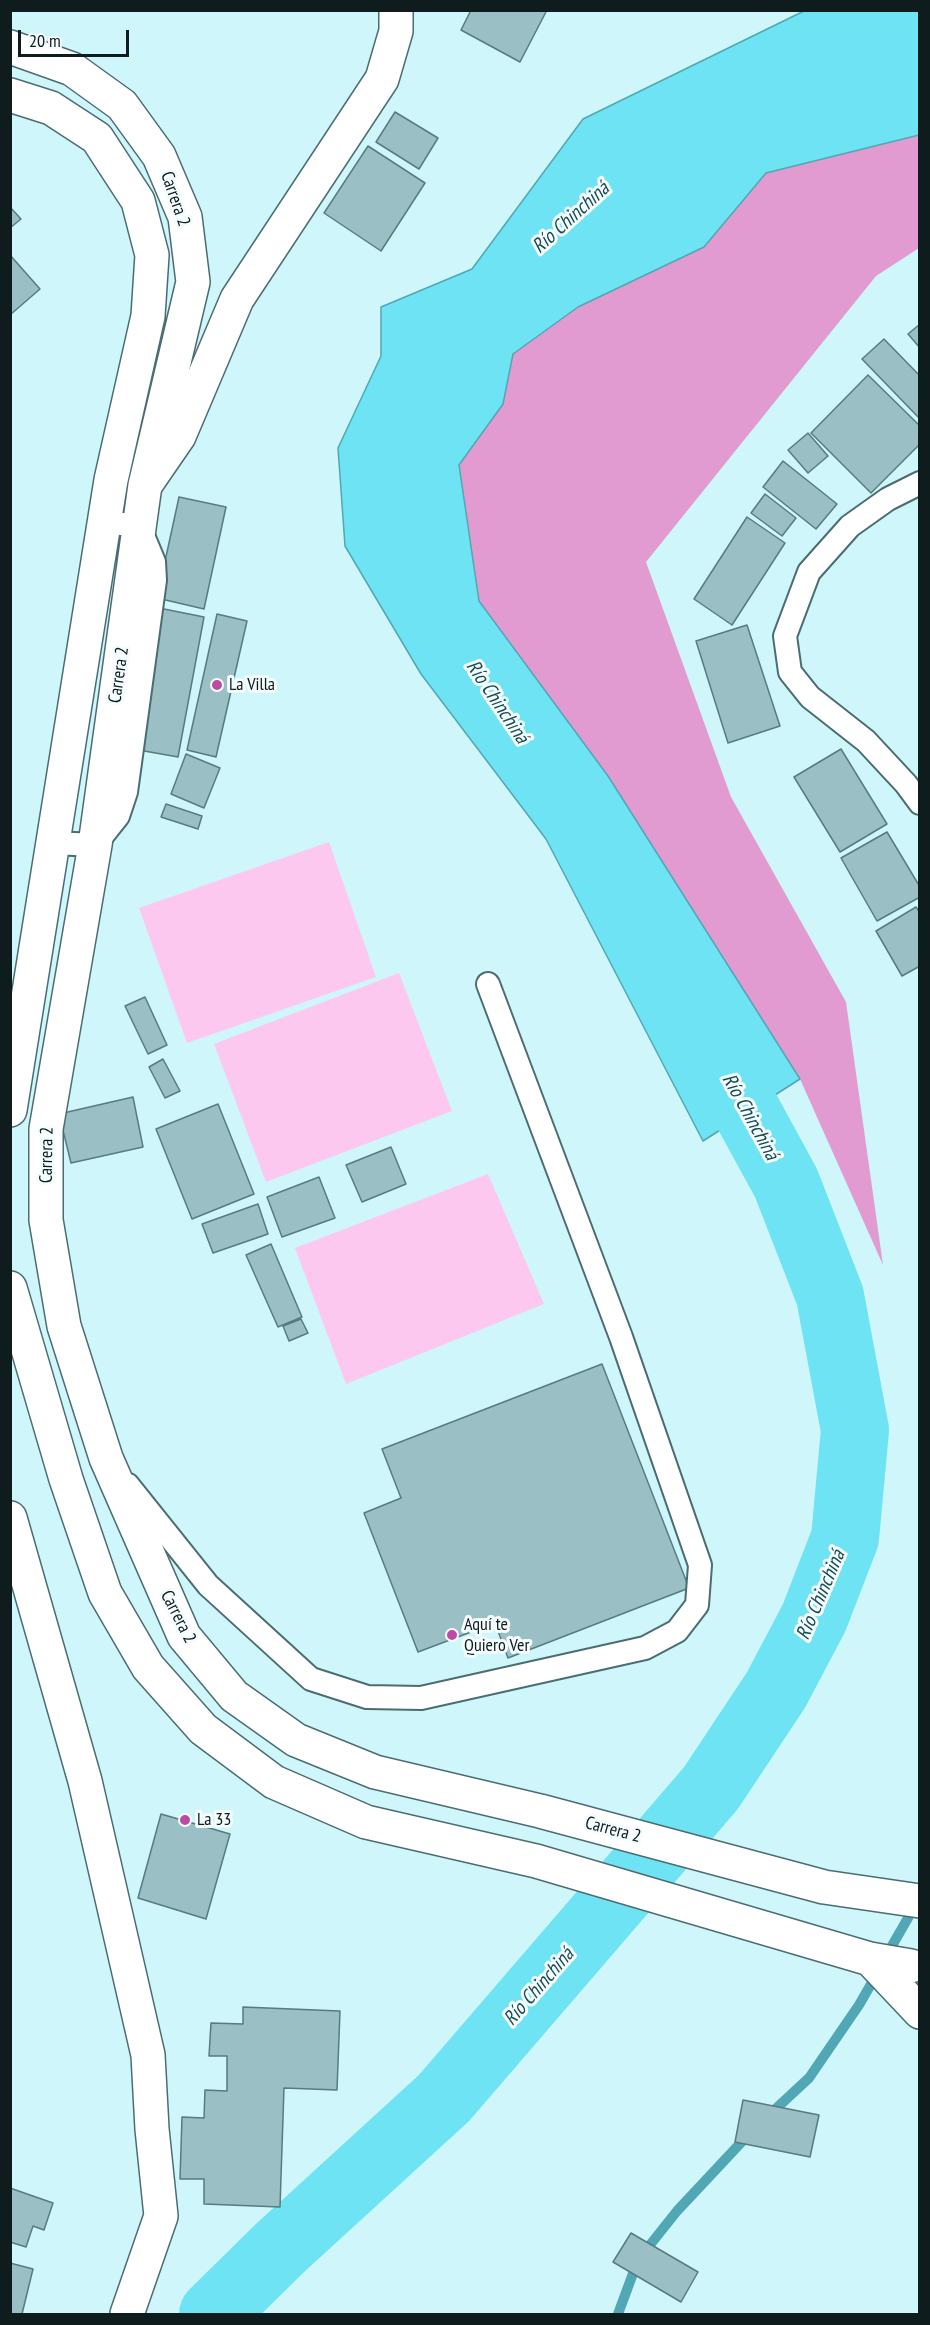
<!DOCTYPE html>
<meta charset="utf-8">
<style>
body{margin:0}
#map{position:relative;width:930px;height:2325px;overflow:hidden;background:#cff6fb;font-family:"PT Sans Narrow",sans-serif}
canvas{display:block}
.frame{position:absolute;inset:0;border:12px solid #0e1c1e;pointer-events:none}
.scale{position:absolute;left:18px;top:30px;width:111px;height:27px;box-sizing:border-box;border:3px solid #0e1c1e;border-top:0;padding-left:8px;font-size:18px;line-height:21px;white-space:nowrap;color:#0e1c1e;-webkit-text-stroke:4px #f5fcfd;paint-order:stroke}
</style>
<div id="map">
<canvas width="930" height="2325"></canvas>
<div class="frame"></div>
<div class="scale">20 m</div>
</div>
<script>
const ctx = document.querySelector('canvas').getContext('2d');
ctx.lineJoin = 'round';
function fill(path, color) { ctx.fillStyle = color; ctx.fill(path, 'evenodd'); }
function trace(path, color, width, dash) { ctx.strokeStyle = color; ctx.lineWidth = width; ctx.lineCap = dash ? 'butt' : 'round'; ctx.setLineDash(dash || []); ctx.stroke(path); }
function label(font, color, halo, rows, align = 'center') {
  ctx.font = font + ' "PT Sans Narrow",sans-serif'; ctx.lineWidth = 6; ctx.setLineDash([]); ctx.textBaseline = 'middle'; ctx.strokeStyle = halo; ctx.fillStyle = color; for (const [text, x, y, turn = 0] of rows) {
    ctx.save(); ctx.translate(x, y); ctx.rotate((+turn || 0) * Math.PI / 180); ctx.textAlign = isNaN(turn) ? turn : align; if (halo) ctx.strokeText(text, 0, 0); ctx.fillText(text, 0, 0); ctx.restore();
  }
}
fill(new Path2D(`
 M329,842l47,135 -189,66 -48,-135z
 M399,973l53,138 -186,71 -52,-138z
 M488,1174l56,130 -198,80 -51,-136z`), '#fdc8f0');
fill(new Path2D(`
 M919,135v113l-43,28 -230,286 85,235 115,205 37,263 -83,-186 -192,-303 -129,-175 -20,-136 44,-61 10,-50 65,-47 126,-60 62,-74z`), '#e19bd0');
const water = new Path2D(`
 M804,11h115v124l-153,38 -62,74 -126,60 -65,47 -10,50 -44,61 20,136 129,175 192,303 -97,62 -157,-302 -125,-165 -76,-128 -7,-98 43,-92v-49l91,-38 111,-150z`);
fill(water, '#6ee3f3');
trace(water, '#51a7b3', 1.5);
trace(new Path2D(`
 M885,1958l31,-54
 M768,2116l41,-38 50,-73 19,-33
 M618,2314l20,-54 39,-49 73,-78`), '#51a7b3', 10);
trace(new Path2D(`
 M213,2314l67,-66 164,-150 267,-310 65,-98 38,-72 31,-80 10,-108 -25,-134 -44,-113 -83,-152`), '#6ee3f3', 68);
const building = new Path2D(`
 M471,10h76l-27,52 -59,-32z
 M395,112l43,26 -19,31 -43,-27z
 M368,146l57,37 -44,68 -57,-38z
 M10,207l11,12 -11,9z
 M10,255l30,34 -30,26z
 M920,324v24l-12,-14z
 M884,339l36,37v43l-58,-60z
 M868,375l52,51v18l-49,49 -60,-60z
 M808,433l20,23 -20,17 -20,-23z
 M783,461l54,43 -21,25 -53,-42z
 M765,494l31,24 -14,18 -31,-23z
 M179,497l47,10 -22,102 -47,-11z
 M747,517l38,26 -53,82 -38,-26z
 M159,608l45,9 -26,140 -45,-8z
 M217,614l30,7 -31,136 -29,-7z
 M747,625l33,101 -52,17 -32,-102z
 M841,749l46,75 -47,28 -46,-75z
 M186,754l34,14 -16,40 -33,-14z
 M166,804l36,12 -4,13 -37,-12z
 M887,832l33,55v10l-43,24 -36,-63z
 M916,907l4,6v53l-18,10 -26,-45z
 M145,997l22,48 -19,9 -23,-48z
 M163,1059l17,32 -15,7 -16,-31z
 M133,1097l10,50 -72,16 -12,-49z
 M218,1104l36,90 -62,25 -36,-90z
 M391,1147l15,37 -44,18 -16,-37z
 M319,1177l16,41 -53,19 -15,-40z
 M258,1204l10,30 -55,19 -11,-29z
 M271,1244l31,73 -24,10 -32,-72z
 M301,1319l7,14 -19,8 -6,-15z
 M602,1364l87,224 -181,70 -13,-35 -77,29 -54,-139 37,-15 -19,-49z
 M161,1814l69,20 -24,85 -68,-21z
 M243,2007l97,4 -3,79 -53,-2 -4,119 -76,-3v-25h-24l2,-62 22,1 1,-28 22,1v-35h-18l2,-33 32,1z
 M743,2100l76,15 -9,42 -75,-15z
 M10,2188l43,15 -9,27 -11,-4 -7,21 -16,-5z
 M631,2233l67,39 -17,30 -68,-40z
 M10,2263l23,6 -11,45h-12z`);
fill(building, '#9abfc4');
trace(building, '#587b80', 1.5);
const lane = new Path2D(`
 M920,483l-32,16 -38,27 -41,46 -24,64 5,36 20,25 56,44 40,43 14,19
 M53,843l42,2 23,-29 8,-24 29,-212 -1,-18 -15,-36 -35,-4
 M128,1485l80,100 103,94 56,18 54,1 224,-50 32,-17 20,-26 3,-40 -79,-228 -133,-353`);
const street = new Path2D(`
 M146,484l33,-48 58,-137 145,-220 14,-48v-21
 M10,1518l75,263 63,274 4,74 9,87 -34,98`);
const secondary = new Path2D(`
 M10,47l62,22 50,36 37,51 26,61 8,65 -48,203 -50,360 -49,284v91l18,106 42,132 78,178 50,60 62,44 79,32 165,39 284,76 96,14
 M10,95l41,13 46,30 41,63 14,54 -4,61 -37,164 -101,630
 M10,1288l56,191 39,114 43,74 55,62 71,53 92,40 170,39 334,98 41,7
 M870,1959l50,53`);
trace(lane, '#4b6d72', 26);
trace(street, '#4b6d72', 36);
trace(secondary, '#4b6d72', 36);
trace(lane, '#fff', 22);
trace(street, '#fff', 33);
trace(secondary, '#fff', 33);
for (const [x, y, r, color] of [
 [217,685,6,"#bc4ba6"],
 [452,1635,6,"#bc4ba6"],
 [185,1820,6,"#bc4ba6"]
]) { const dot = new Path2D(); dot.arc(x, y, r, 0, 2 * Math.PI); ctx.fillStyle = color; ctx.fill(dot); trace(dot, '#f5fcfd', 2); }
label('18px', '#0e1c1e', '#f5fcfd', [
 ["Carrera 2",175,199,71],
 ["Carrera 2",119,675,-82],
 ["Carrera 2",47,1155,-89],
 ["Carrera 2",178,1617,63],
 ["Carrera 2",613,1830,15]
]);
label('18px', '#0e1c1e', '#f5fcfd', [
 ["La Villa",229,685],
 ["Aquí te",464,1625],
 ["Quiero Ver",464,1646],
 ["La 33",197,1820]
], 'left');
label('italic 20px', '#164b52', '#f5fcfd', [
 ["Río Chinchiná",571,218,-42],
 ["Río Chinchiná",497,702,56],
 ["Río Chinchiná",750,1117,61],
 ["Río Chinchiná",821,1595,-67],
 ["Río Chinchiná",539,1987,-49]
]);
</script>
